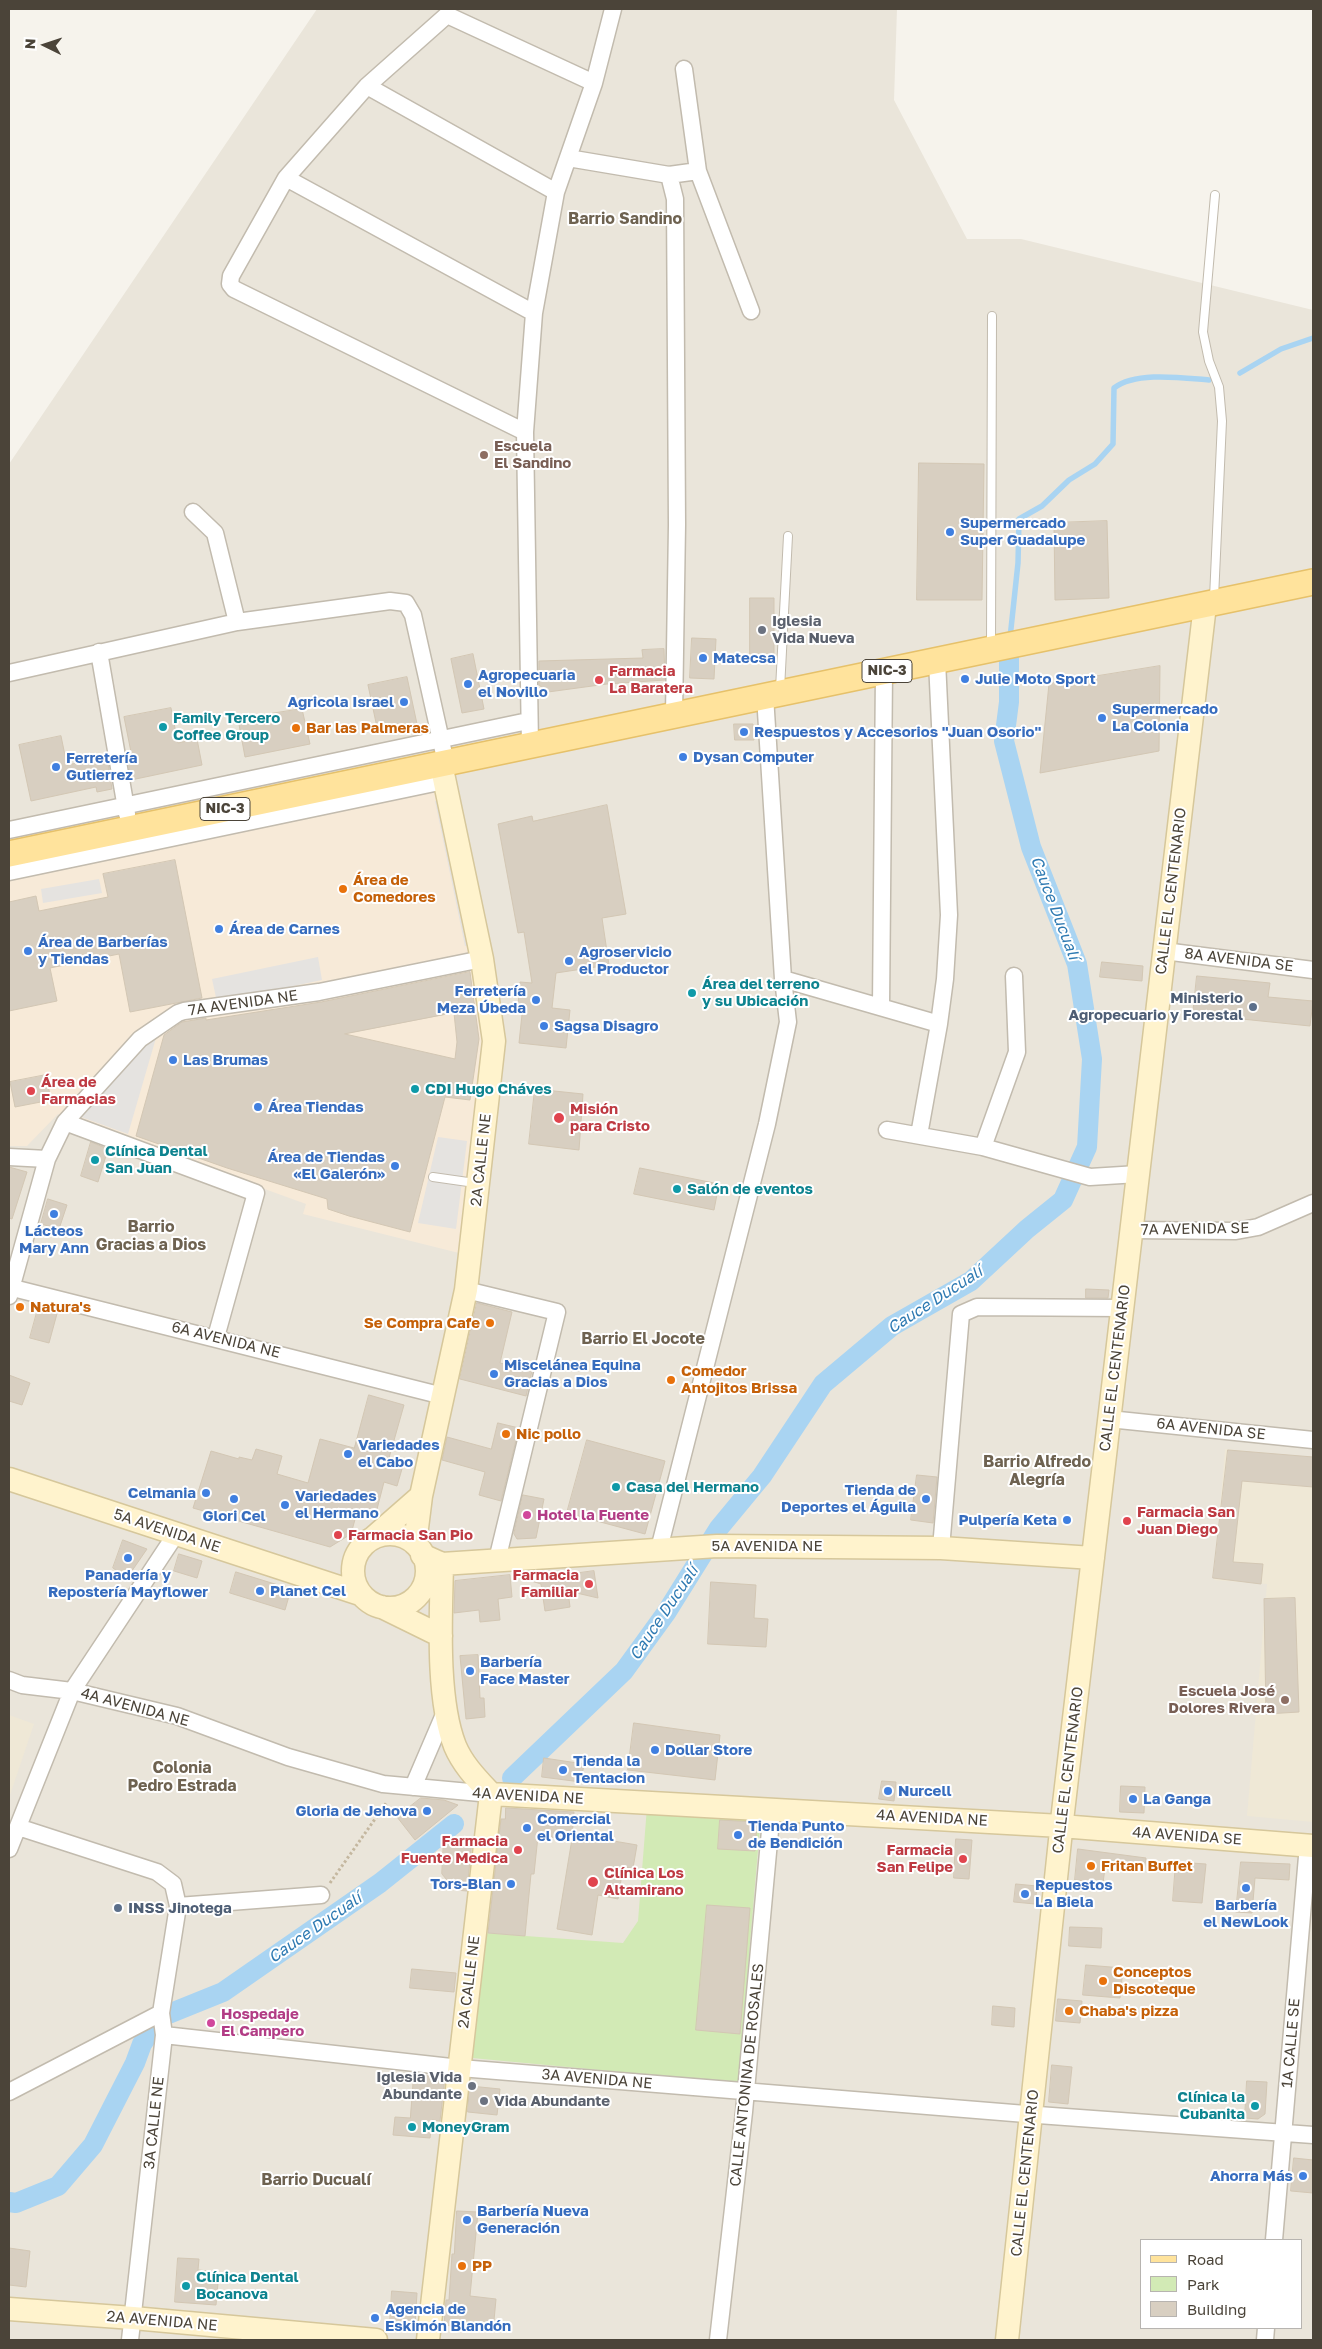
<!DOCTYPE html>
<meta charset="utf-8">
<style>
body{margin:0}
#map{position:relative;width:1322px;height:2349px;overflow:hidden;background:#f6f3ec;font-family:"Golos Text",sans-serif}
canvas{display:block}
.frame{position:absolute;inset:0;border:10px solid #4b4439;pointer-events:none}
.legend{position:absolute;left:1140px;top:2239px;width:162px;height:90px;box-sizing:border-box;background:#fff;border:1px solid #b7b4b0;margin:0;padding:6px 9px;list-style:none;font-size:15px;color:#4b4439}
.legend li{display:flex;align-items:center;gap:10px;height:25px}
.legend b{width:25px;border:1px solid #b7b4b0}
.north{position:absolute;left:20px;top:20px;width:50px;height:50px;-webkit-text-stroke:4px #fff;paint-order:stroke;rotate:274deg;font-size:14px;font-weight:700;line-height:20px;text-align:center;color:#4b4439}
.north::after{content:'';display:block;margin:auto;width:18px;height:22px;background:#4b4439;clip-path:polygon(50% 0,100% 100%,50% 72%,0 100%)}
</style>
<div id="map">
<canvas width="1322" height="2349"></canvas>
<div class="frame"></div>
<ul class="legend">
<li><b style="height:6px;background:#ffe39c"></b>Road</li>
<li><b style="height:14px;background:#d2eab5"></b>Park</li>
<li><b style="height:14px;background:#d8cfc1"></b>Building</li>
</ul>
<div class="north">N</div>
</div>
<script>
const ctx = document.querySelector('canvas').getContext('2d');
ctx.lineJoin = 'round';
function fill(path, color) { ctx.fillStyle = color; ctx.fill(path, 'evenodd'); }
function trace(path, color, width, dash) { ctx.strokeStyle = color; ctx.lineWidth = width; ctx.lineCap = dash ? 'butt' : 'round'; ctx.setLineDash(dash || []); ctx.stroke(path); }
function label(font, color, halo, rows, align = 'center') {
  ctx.font = font + ' "Golos Text",sans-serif'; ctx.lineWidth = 4; ctx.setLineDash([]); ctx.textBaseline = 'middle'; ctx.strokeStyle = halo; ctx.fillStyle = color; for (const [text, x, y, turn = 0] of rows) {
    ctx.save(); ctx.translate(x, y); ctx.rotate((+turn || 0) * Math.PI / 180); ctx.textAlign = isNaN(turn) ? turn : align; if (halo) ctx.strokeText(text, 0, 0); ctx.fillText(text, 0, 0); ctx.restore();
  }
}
fill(new Path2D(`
 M317,9h580l-3,91 73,139h54l292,71v2030h-1304v-1876zM1141,2240h160v88h-160z`), '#eae5da');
fill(new Path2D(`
 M444,788l47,253 -24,214 -164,-41 3,-10 -248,-90 -31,32h-18v-267z`), '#f7ead8');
fill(new Path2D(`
 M1225,1449l88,8v365l-66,-6 20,-232 -53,-4z
 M9,1715l25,9 -25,74z`), '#efe8d6');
fill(new Path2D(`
 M647,1807l114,8 -23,268 -266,-25 12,-125 139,10 15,-22z`), '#d2eab5');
fill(new Path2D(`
 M445,799l30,145 -10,2 -30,-145z
 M99,879l3,14 -59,10 -2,-14z
 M318,957l4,23 -105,22 -5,-23z
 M158,1031l-30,103 -47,-17z
 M438,1137l29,4 -11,88 -38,-6z`), '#e5e3e0');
trace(new Path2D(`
 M1240,373l41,-24 32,-11
 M1010,638l8,-75 1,-44 23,-13 27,-26 26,-16 18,-20 1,-56c22,-17 69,-10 95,-8`), '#a9d4f2', 5.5);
trace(new Path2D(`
 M512,1778l112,-107 42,-58 53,-85 43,-52 61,-92 69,-58 79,-45 56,-52 36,-29 24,-53 5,-88 -15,-95 -46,-117 -27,-106 5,-39v-56
 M166,2015l57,-23 157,-109 74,-59
 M9,2202l7,1 42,-17 35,-41 42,-82 7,-19 14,-20`), '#a9d4f2', 20);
const building = new Path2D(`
 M919,463l65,1 -2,136h-65z
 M1107,521l2,77 -54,2 -1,-77z
 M750,598h24v64h-24z
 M692,638l24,1 -2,40 -24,-1z
 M664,649l1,31 -58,4 -59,8 -9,-7v-24l104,-3 -1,-8z
 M473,654l11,55 -22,4 -11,-54z
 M1160,666l-1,85 -119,22 9,-89z
 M407,677l10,47 -39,8 -10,-47z
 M171,708l7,35 19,-4 5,26 -71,15 -4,-27 4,-1 -7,-35z
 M302,709l8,35 -65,13 -7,-38z
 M734,724h19l1,16h-19z
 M61,736l6,29 40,-8 5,32 -15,3 -1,-5 -65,14 -12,-56z
 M607,805l19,109 -24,4 7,47 -53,8 -4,35 18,2 -4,38 -47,-5 4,-38h-5l2,-23 12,1 -8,-51 -6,1 -20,-109 34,-8 1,5z
 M175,860l27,138 -72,14 -11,-58 -69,14 7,33 -48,10v-109l27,-6 3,15 69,-14 -5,-23z
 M1102,962l41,4 -1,15 -42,-4z
 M470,972l9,67 -9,61 -25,-3 -35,135 -61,-16 -21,-7 -1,-10 -100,-31 -91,-32 28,-101 18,-13 24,-4v2l115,-18zM454,1013l3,29 -2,17 -110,-25z
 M1197,976l73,7 -2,14 45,4 -3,25 -117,-12z
 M46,1075l5,25 -36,7 -5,-25z
 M535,1089l48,5 -4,56 -50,-6z
 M91,1142l17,7 -10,33 -17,-6z
 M9,1167l18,5 -15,47 -3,-1z
 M640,1168l79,16 -5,26 -80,-16z
 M48,1199l19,6 -8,24 -18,-5z
 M1086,1289l23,1 -1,8h-22z
 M477,1303l35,9 -12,51 32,8 -6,25 -66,-17z
 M39,1305l19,5 -9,33 -19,-5z
 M9,1375l21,8 -8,22 -13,-4z
 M369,1395l35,10 -15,53 15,4 -7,24 -13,-4 -9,35 -18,-5 -6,22 -21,13 -137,-39 18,-57 28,8v-2l13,3 4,-11 26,7 -5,18 31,9 12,-44 34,9z
 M498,1423l21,5 -18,73 -22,-6 6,-23 -43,-12 5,-23 44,12z
 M587,1440l78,21 -20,73 -78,-21z
 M1228,1450l85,7v30l-71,-6 -9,81 30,2 -2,20 -48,-6z
 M917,1475l20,2 -4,46 -22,-3z
 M523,1495l21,4 -8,39 -19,1 -3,-5z
 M123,1540l24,9 -20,29 -14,-10z
 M179,1554l23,7 -5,17 -23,-7z
 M594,1571l4,27 -30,-7 2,16 -25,4 -4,-27 -13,-4z
 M236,1572l55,17 -6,21 -55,-17z
 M510,1575l2,22 -14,2 2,21 -20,2 -1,-12 -25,3 1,-32z
 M711,1582l45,3 -2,33 14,1 -2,28 -58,-3z
 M1295,1598l4,114 -33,2 -2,-115z
 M478,1655l2,43h4l1,19 -19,2 -6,-63z
 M634,1723l86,12 -5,45 -87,-10z
 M544,1758l40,6 -3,18 -39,-5z
 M882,1781l14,1 -2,19 -15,-2z
 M1121,1786l24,1 -1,26 -24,-1z
 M421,1798l23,2 14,5 -43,35 -18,-23z
 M506,1808l68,4 -2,25 1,-3 64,11 -4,23 -10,-1 -5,32 -20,-4 -6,40 -35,-6 15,-90 -34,-3 -4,38h-3l-6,62 -37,-3 13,-114h4z
 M720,1820l37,2 -2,29 -37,-2z
 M444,1839l28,1 -5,51 -12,-1 -13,-16z
 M956,1839l16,1 -3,39 -15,-1z
 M1078,1849l68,9 -2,14 -39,-4 -2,15 -28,-3z
 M1176,1862l30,2 -4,39 -29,-2z
 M1241,1862l49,2 -1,16 -34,-2 -3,35 -16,-1z
 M1016,1884l21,2 -2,18 -21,-2z
 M707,1905l43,3 -10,126 -44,-4z
 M1070,1927l32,1 -1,20 -32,-2z
 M1086,1965l37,3 -3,30 -37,-3z
 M412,1969l44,4 -2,19 -44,-4z
 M1058,1999l24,2 -2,22 -24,-2z
 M993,2006l22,2 -1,19 -22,-2z
 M1052,2065l20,2 -4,37 -19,-2z
 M414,2075l31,2 -5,44 -8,-1 -2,18 -37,-3 2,-18 15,1z
 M1247,2081l20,1 -2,32 -7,5 -13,-1z
 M470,2086l30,3 -3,26 -29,-3z
 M1294,2158l19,2v33l-22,-2z
 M457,2211l21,1 -8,84 26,3 -3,32 -49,-6 2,-25h3l3,-46h2z
 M9,2248l21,3 -4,36 -17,-2z
 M178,2258l21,1 -1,11 21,2 -3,33 -41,-3z
 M392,2291l25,2 -2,32 -25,-1z`);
fill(building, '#d8cfc1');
trace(building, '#d3c7b4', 1);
const lane = new Path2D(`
 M1214,598l8,-177 -3,-34 -10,-26 -6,-29 12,-137
 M991,645l1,-329
 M780,689l8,-153
 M433,1177l42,6`);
const street = new Path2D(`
 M684,69l14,102 53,140
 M367,86l189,106
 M568,158l101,17 29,-4
 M669,175l6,24 2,326 -3,190
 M286,178l248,135
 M525,432l-291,-143 -4,-5 1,-8 55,-98 81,-92 80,-71 147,68
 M193,512l22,21 22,89
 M99,652l28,162
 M937,661l12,254 -4,64 -6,45
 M9,673l228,-51 153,-21 16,2 7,12 33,148
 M530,745l-5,-313 9,-119 22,-121 38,-109 19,-74
 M9,830l519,-109
 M9,872l435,-91
 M1164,951l149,19
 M783,979l156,45 -20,111
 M881,1007l3,-336
 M65,1122l191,71 -40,144
 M887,1130l96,17 107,30 48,-3
 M983,1147l34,-95 -3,-76
 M9,1157l38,2
 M1131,1230l105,1 22,-4 55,-24
 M9,1287l434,109
 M466,1290l91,22 -60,248
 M9,1296l38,-137 18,-37 75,-83 38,-26 6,-2 135,-19 163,-33
 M1109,1419l204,21
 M941,1548l20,-234 16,-7 145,1
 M659,1549l108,-425 21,-102 -5,-43 -18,-283
 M9,1680l13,5 50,6 105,25 111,41 95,27 108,10
 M413,1787l33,-77
 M18,1827l139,45 16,12 5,22 -17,107 3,22 -34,305
 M9,1849l63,-158 104,-157
 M178,1906l143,-11
 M164,2035l296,33 578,47 275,20
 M9,2092l152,-79
 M1274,2240l34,-395
 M718,2340l26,-228 28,-303
 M1265,2340l1,-12`);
const secondary = new Path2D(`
 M9,1479l351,115
 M353 1571a37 37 0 1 1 74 0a37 37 0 1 1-74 0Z
 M373,1538l48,-42
 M415,1544l6,-48 45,-206 28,-249 -12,-82 -41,-195
 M422,1555l20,9 275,-18 224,2 152,10
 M382,1607l59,29
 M491,1794l570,32 252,20
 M9,2309l124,9 243,22
 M428,2340l63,-546c-14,-15 -28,-29 -36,-48 -19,-48 -14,-131 -13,-182
 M1007,2340l56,-528 142,-1207`);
const primary = new Path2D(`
 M9,854l1304,-272`);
trace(lane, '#c2bbae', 10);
trace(street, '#c2bbae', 19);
trace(secondary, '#d6c79b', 25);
trace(primary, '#e6c16a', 28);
trace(new Path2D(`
 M330,1883l57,-81`), '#c4b79f', 3, [2.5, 2.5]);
trace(lane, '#fff', 8);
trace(street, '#fff', 16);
trace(secondary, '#fff3cd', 22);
trace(primary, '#ffe39c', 25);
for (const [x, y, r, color] of [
 [484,455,5,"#8d6e63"],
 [950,532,5,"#3f7fe0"],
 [762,630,5,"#6b7280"],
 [703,658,5,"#3f7fe0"],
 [965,679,5,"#3f7fe0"],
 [599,680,5,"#e0444e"],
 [468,684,5,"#3f7fe0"],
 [404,702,5,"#3f7fe0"],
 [1102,718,5,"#3f7fe0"],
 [163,727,5,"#0f9aa8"],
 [296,728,5,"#e8710a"],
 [744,732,5,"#3f7fe0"],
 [683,757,5,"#3f7fe0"],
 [56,767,5,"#3f7fe0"],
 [343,889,5,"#e8710a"],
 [219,929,5,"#3f7fe0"],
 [28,951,5,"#3f7fe0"],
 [569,961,5,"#3f7fe0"],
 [692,993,5,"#0f9aa8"],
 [536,1000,5,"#3f7fe0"],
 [1253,1007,5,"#5c6f8a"],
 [544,1026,5,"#3f7fe0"],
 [173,1060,5,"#3f7fe0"],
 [415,1089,5,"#0f9aa8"],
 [31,1091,5,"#e0444e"],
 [258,1107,5,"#3f7fe0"],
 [559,1118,6,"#e0444e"],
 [95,1160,5,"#0f9aa8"],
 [395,1166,5,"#3f7fe0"],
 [677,1189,5,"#0f9aa8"],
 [54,1214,5,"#3f7fe0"],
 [20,1307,5,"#e8710a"],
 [490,1323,5,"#e8710a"],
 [494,1374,5,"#3f7fe0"],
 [671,1380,5,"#e8710a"],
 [506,1434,5,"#e8710a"],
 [348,1454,5,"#3f7fe0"],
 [616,1487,5,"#0f9aa8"],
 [206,1493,5,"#3f7fe0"],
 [234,1499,5,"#3f7fe0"],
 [926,1499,5,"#3f7fe0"],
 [285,1505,5,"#3f7fe0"],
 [527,1515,5,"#d1479c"],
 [1067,1520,5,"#3f7fe0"],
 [1127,1521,5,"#e0444e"],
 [338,1535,5,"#e0444e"],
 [128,1558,5,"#3f7fe0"],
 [589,1584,5,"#e0444e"],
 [260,1591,5,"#3f7fe0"],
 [470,1671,5,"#3f7fe0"],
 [1285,1700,5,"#8d6e63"],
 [655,1750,5,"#3f7fe0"],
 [563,1770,5,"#3f7fe0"],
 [888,1791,5,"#3f7fe0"],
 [1133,1799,5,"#3f7fe0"],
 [427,1811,5,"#3f7fe0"],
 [527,1828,5,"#3f7fe0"],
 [738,1835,5,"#3f7fe0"],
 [518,1850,5,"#e0444e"],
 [963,1859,5,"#e0444e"],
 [1091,1866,5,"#e8710a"],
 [593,1882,6,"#e0444e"],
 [511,1884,5,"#3f7fe0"],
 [1246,1888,5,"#3f7fe0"],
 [1025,1894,5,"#3f7fe0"],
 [118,1908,5,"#5c6f8a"],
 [1103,1981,5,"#e8710a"],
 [1069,2011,5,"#e8710a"],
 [211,2023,5,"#d1479c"],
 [472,2086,5,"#6b7280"],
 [484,2101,5,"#6b7280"],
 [1255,2106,5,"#0f9aa8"],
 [412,2127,5,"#0f9aa8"],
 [1303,2176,5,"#3f7fe0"],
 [467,2220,5,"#3f7fe0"],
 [462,2266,5,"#e8710a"],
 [186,2286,5,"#0f9aa8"],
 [375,2318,5,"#3f7fe0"]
]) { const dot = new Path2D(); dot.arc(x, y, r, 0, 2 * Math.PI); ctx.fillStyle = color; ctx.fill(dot); trace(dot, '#fff', 2); }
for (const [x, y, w] of [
 [887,671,50],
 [225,809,50]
]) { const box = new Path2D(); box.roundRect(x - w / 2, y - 11.5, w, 23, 4); ctx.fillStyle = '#fff'; ctx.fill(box); trace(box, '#4b4439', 1); }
label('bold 14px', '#4b4439', null, [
 ["NIC-3",887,671],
 ["NIC-3",225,809]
]);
label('bold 15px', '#785e54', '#fff', [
 ["Escuela",494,446],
 ["El Sandino",494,463],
 ["Escuela José",1275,1691,"right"],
 ["Dolores Rivera",1275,1708,"right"]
], 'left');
label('bold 15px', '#366cbe', '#fff', [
 ["Supermercado",960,523],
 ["Super Guadalupe",960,540],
 ["Matecsa",713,658],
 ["Agropecuaria",478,675],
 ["el Novillo",478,692],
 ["Julie Moto Sport",975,679],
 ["Agricola Israel",394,702,"right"],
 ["Supermercado",1112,709],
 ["La Colonia",1112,726],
 ["Respuestos y Accesorios \"Juan Osorio\"",754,732],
 ["Dysan Computer",693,757],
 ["Ferretería",66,758],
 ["Gutierrez",66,775],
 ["Área de Carnes",229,929],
 ["Área de Barberías",38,942],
 ["y Tiendas",38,959],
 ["Agroservicio",579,952],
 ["el Productor",579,969],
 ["Ferretería",526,991,"right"],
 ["Meza Úbeda",526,1008,"right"],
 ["Sagsa Disagro",554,1026],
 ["Las Brumas",183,1060],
 ["Área Tiendas",268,1107],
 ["Área de Tiendas",385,1157,"right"],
 ["«El Galerón»",385,1174,"right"],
 ["Lácteos",54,1231,"center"],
 ["Mary Ann",54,1248,"center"],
 ["Miscelánea Equina",504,1365],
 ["Gracias a Dios",504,1382],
 ["Variedades",358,1445],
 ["el Cabo",358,1462],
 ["Tienda de",916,1490,"right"],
 ["Deportes el Águila",916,1507,"right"],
 ["Celmania",196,1493,"right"],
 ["Variedades",295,1496],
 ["el Hermano",295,1513],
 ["Glori Cel",234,1516,"center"],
 ["Pulpería Keta",1057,1520,"right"],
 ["Panadería y",128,1575,"center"],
 ["Repostería Mayflower",128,1592,"center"],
 ["Planet Cel",270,1591],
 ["Barbería",480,1662],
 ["Face Master",480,1679],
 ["Dollar Store",665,1750],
 ["Tienda la",573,1761],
 ["Tentacion",573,1778],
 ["Nurcell",898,1791],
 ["La Ganga",1143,1799],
 ["Gloria de Jehova",417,1811,"right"],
 ["Comercial",537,1819],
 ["el Oriental",537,1836],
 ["Tienda Punto",748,1826],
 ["de Bendición",748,1843],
 ["Tors-Blan",501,1884,"right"],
 ["Repuestos",1035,1885],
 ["La Biela",1035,1902],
 ["Barbería",1246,1905,"center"],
 ["el NewLook",1246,1922,"center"],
 ["Ahorra Más",1293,2176,"right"],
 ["Barbería Nueva",477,2211],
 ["Generación",477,2228],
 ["Agencia de",385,2309],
 ["Eskimón Blandón",385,2326]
], 'left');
label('bold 15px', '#5b616d', '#fff', [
 ["Iglesia",772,621],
 ["Vida Nueva",772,638],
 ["Iglesia Vida",462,2077,"right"],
 ["Abundante",462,2094,"right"],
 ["Vida Abundante",494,2101]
], 'left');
label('bold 15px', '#be3a42', '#fff', [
 ["Farmacia",609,671],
 ["La Baratera",609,688],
 ["Área de",41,1082],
 ["Farmacias",41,1099],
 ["Misión",570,1109],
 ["para Cristo",570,1126],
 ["Farmacia San",1137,1512],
 ["Juan Diego",1137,1529],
 ["Farmacia San Pio",348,1535],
 ["Farmacia",579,1575,"right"],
 ["Familiar",579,1592,"right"],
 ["Farmacia",508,1841,"right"],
 ["Fuente Medica",508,1858,"right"],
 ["Farmacia",953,1850,"right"],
 ["San Felipe",953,1867,"right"],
 ["Clínica Los",604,1873],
 ["Altamirano",604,1890]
], 'left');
label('bold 15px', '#0d838f', '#fff', [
 ["Family Tercero",173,718],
 ["Coffee Group",173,735],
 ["Área del terreno",702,984],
 ["y su Ubicación",702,1001],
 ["CDI Hugo Cháves",425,1089],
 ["Clínica Dental",105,1151],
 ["San Juan",105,1168],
 ["Salón de eventos",687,1189],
 ["Casa del Hermano",626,1487],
 ["Clínica la",1245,2097,"right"],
 ["Cubanita",1245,2114,"right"],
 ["MoneyGram",422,2127],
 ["Clínica Dental",196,2277],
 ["Bocanova",196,2294]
], 'left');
label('bold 15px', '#c56008', '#fff', [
 ["Bar las Palmeras",306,728],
 ["Área de",353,880],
 ["Comedores",353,897],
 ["Natura's",30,1307],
 ["Se Compra Cafe",480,1323,"right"],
 ["Comedor",681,1371],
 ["Antojitos Brissa",681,1388],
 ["Nic pollo",516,1434],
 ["Fritan Buffet",1101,1866],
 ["Conceptos",1113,1972],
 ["Discoteque",1113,1989],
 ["Chaba's pizza",1079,2011],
 ["PP",472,2266]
], 'left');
label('15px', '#4b4439', '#fff', [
 ["CALLE EL CENTENARIO",1171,891,-83],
 ["8A AVENIDA SE",1239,960,7],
 ["7A AVENIDA NE",243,1003,-8],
 ["2A CALLE NE",481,1160,-84],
 ["7A AVENIDA SE",1195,1229,-1],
 ["6A AVENIDA NE",226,1340,14],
 ["CALLE EL CENTENARIO",1115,1368,-83],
 ["6A AVENIDA SE",1211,1429,6],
 ["5A AVENIDA NE",167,1531,18],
 ["5A AVENIDA NE",767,1546],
 ["4A AVENIDA NE",135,1707,15],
 ["CALLE EL CENTENARIO",1068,1770,-83],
 ["4A AVENIDA NE",528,1796,3],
 ["4A AVENIDA NE",932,1818,3],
 ["4A AVENIDA SE",1187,1836,4],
 ["2A CALLE NE",469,1982,-83],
 ["1A CALLE SE",1291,2043,-85],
 ["CALLE ANTONINA DE ROSALES",747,2075,-84],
 ["3A AVENIDA NE",597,2079,5],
 ["3A CALLE NE",154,2123,-84],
 ["CALLE EL CENTENARIO",1025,2173,-84],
 ["2A AVENIDA NE",162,2321,5]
]);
label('bold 15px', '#4e5e75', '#fff', [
 ["Ministerio",1243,998],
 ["Agropecuario y Forestal",1243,1015],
 ["INSS Jinotega",128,1908,"left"]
], 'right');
label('bold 15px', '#b23c85', '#fff', [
 ["Hotel la Fuente",537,1515],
 ["Hospedaje",221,2014],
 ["El Campero",221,2031]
], 'left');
label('bold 16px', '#6e6250', '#fff', [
 ["Barrio Sandino",625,219],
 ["Barrio",151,1227],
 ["Gracias a Dios",151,1245],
 ["Barrio El Jocote",643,1339],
 ["Barrio Alfredo",1037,1462],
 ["Alegría",1037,1480],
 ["Colonia",182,1768],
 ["Pedro Estrada",182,1786],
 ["Barrio Ducualí",316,2180]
]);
label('italic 16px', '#2e7ab2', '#fff', [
 ["Cauce Ducualí",1055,908,69],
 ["Cauce Ducualí",935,1300,-33],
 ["Cauce Ducualí",664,1613,-56],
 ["Cauce Ducualí",315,1928,-35]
]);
</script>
